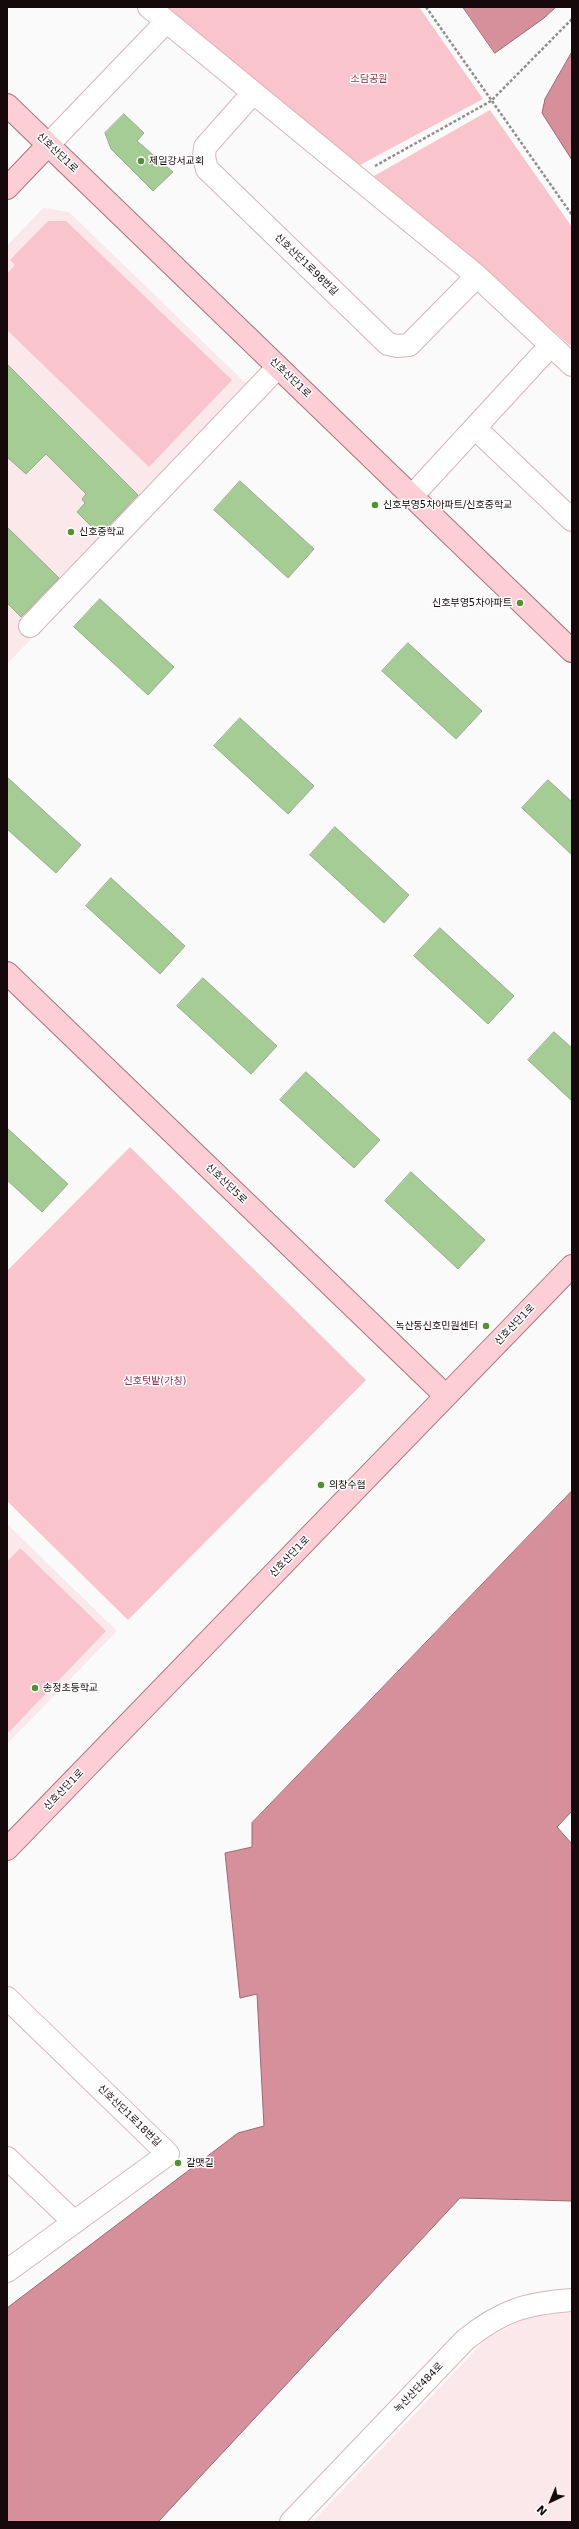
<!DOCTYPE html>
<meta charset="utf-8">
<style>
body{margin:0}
#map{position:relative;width:579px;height:2529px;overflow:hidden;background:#fafafa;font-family:"DejaVu Sans",sans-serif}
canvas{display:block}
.frame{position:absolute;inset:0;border:8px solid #15090b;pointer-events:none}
.north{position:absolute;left:531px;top:2481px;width:40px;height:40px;-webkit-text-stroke:3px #fff;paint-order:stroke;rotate:224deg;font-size:11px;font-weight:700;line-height:16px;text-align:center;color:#15090b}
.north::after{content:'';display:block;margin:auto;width:14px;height:18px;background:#15090b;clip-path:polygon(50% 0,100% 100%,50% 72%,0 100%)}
</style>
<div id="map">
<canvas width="579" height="2529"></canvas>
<div class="frame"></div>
<div class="north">N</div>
</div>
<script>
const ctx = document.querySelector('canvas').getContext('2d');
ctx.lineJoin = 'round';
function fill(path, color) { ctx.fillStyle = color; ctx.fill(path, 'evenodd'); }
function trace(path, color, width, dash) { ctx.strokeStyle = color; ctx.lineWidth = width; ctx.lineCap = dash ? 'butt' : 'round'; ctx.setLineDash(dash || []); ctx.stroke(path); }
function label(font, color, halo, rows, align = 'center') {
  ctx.font = font + ' "DejaVu Sans","Noto Sans KR",sans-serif'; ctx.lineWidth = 3; ctx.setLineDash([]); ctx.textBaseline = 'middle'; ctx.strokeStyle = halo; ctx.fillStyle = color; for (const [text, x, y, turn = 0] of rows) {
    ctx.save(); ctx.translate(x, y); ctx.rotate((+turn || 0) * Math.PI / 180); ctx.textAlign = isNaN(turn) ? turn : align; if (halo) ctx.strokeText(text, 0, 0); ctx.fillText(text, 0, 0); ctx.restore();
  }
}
fill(new Path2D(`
 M43,208l26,4 193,187 -255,265v-418z
 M7,1524l110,107 -110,113z
 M572,2313v209h-260l175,-184 39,-20 17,-4z`), '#fbe8eb');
fill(new Path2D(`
 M167,7h252l64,92 -123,66 -173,-139z
 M490,110l82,117v120l-198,-171z
 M48,221h18l166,159 -83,87 -142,-137v-56l8,-9 -5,-5z
 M130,1147l236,233 -238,240 -121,-119v-230z
 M20,1548l86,83 -99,103v-172z`), '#f9c4cc');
const water = new Path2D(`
 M463,7h93l-12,11 -49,35z
 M572,52v108l-30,-47 3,-14z
 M572,1491v320l-15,16 15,17v357l-112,-3 -302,324h-151v-214l231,-175 26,-7 -7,-132 -17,4 -15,-145 27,-6v-24z`);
fill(water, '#d6909c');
trace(water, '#9c6870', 1);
const building = new Path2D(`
 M124,114l20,19 -7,8 36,31 -20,19 -42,-42 -6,-16z
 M7,364l131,131 -38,40 -23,-23 8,-9 -3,-4 4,-5 -40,-40 -20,20 -19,-17z
 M240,481l74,68 -26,29 -74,-68z
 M7,527l52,51 -38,39 -14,-14z
 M100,599l74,68 -26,28 -74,-68z
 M408,643l74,68 -26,28 -74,-68z
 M240,718l74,68 -26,28 -74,-68z
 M7,777l74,68 -25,28 -49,-44z
 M548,780l24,22v53l-50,-47z
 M335,827l74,68 -25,28 -74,-68z
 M111,878l74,68 -25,28 -74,-68z
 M440,928l74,68 -26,28 -74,-68z
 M203,978l74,68 -26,28 -74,-68z
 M554,1032l18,16v53l-44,-41z
 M306,1072l74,68 -26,28 -74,-68z
 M7,1128l61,56 -26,28 -35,-32z
 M411,1172l74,68 -27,29 -73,-68z`);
fill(building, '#a6cc95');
trace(building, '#97aa8f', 1);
const minor = new Path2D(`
 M149,7l328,269 95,89
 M253,93l-48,54 -1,10 3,12 181,175 9,2 12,-1 68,-69
 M48,145l118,-123
 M475,428l97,92
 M412,496l139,-151
 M30,626l248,-259
 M7,1998l161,156 -161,117
 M7,2158l67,64
 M291,2522l174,-182c36,-29 61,-37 107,-40`);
const major = new Path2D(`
 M7,105l565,546
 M7,188l41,-43
 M7,973l439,423
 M7,1849l565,-583`);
trace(minor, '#d9b4ba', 24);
trace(major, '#ac747e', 24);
trace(new Path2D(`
 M426,7l146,208
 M375,166l116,-65 81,-82`), '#938d8e', 2.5, [3, 2]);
trace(minor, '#fff', 22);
trace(major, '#feced7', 22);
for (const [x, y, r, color] of [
 [141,161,4,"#549131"],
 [375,505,4,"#549131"],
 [71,532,4,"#549131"],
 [520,603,4,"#549131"],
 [486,1326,4,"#549131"],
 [321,1485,4,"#549131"],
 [35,1688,4,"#549131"],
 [178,2163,4,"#549131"]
]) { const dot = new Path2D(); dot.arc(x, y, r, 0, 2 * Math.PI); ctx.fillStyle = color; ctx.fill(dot); trace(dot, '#fff', 1.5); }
label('10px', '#89354a', '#fff', [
 ["소담공원",369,79],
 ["신호텃밭(가칭)",155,1381]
]);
label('10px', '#15090b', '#fff', [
 ["신호산단1로",57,153,44],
 ["신호산단1로98번길",306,265,44],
 ["신호산단1로",290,378,44],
 ["신호산단5로",226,1184,44],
 ["신호산단1로",515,1325,-46],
 ["신호산단1로",290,1557,-46],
 ["신호산단1로",64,1790,-46],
 ["신호산단1로18번길",129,2116,44],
 ["녹산산단484로",419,2388,-46]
]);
label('10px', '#15090b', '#fff', [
 ["제일강서교회",149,161],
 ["신호부영5차아파트/신호중학교",383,505],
 ["신호중학교",79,532],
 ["신호부영5차아파트",512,603,"right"],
 ["녹산동신호민원센터",478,1326,"right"],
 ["의창수협",329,1485],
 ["송정초등학교",43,1688],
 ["갈맷길",186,2163]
], 'left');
</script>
